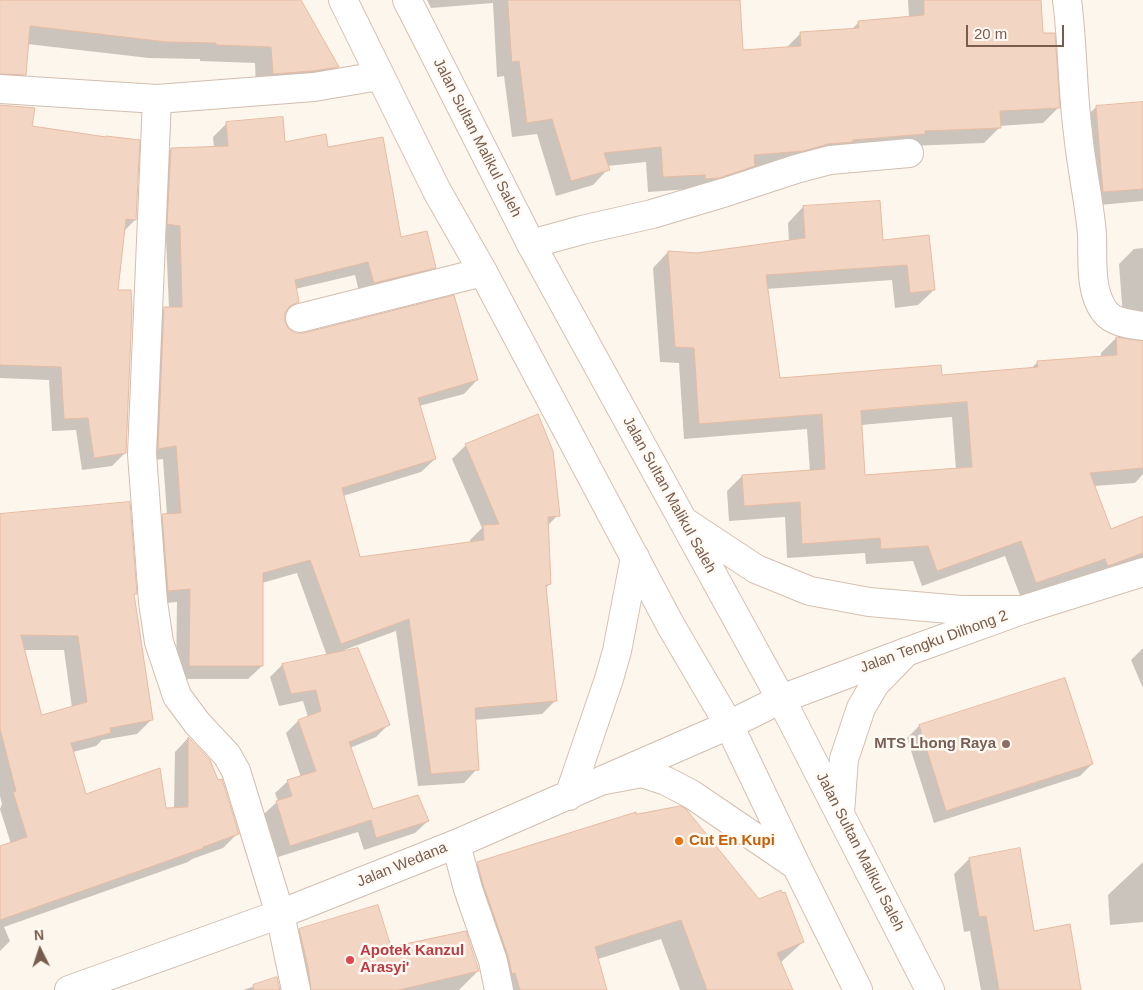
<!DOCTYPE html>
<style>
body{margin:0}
#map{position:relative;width:1143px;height:990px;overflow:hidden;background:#fdf6ec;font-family:Helvetica,sans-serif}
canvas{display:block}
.north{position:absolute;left:15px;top:925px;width:50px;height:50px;-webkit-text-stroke:4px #fffaf3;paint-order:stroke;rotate:356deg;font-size:14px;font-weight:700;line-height:20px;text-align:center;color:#7a5c4d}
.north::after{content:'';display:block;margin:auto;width:18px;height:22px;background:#7a5c4d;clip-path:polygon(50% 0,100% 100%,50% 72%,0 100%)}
.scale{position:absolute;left:966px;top:25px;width:98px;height:22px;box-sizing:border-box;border:2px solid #7a5c4d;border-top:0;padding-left:6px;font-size:15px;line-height:18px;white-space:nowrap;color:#7a5c4d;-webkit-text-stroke:4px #fffaf3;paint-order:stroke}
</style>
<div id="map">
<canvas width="1143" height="990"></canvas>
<div class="north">N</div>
<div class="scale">20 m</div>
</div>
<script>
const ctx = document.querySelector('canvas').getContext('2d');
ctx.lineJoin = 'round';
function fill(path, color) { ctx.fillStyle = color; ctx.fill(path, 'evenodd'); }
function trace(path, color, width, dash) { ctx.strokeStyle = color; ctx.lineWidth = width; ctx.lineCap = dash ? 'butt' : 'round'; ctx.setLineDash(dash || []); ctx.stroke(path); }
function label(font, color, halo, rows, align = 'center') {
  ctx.font = font + ' Helvetica,sans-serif'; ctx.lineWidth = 5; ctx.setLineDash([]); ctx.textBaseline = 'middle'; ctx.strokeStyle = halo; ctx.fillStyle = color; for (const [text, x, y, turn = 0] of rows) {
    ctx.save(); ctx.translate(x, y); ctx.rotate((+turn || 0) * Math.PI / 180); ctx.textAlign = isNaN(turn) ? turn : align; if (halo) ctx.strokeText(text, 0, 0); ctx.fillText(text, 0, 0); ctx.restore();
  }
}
fill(new Path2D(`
 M0,0h299l38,67 -17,16 -64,8 -1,-28 -55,-2v-2l-51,-1 -122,-14 -2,30 -17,17h-8z
 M427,0h312l3,51 44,-3 15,-15 50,-3 8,-8 50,-4 -1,-18h132l2,35 16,73 -15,15 -44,3v2l-15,15 -73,3 -123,20 -37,3 -13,12 -48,8 -42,3 -2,-30 -39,4 1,3 -15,16 -37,11 -19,-62 -25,3 -8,-61 -7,1 -4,-74 -62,5z
 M1143,103v98l-54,5 -8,-84 15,-15z
 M0,106l30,21 105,93 -11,11 -7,60 8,162 -13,13 -30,4 -6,-40 -24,1 -3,-51 -49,-2z
 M227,123l57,20 43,5 73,91 34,28 -13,14 -61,15 -5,-21 -60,14 2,13 -13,13v8l4,6 7,5 182,46 -13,14 -45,12 16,53 -14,13 -78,24 16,62 111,-15v-3l12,-12 -30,-69 14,-14 92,70 -11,11 3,58 -5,4 11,112 -14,14 -68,6 3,49 -13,14 -46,3 -22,-155 -52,19 44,75 -12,12 -26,11 22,63 56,10 -13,12 -51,17 -6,-18 -80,25 -14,-43 14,-13 -3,-8 13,-12 13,-4 -15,-44 12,-12 10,-4 -5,-16 -24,5 -9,-29 12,-12 45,-9 -30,-83 -35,10v83l-14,13h-72l1,-77 -22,2 -6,-75 14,-13 4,-1 -4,-56 -18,2 6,-139 13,-13 5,-1 -3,-69 -12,-2 4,-75 13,-13 43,-1 -1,-11z
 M803,207l78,34 53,49 -16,15 -23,3 -3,-28 -126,9 13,90 162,-2 89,-8 8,-7 63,-4v-5l15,-15 27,4v132l-8,9 -41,3 16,44 33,-12v45l-51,18 -2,-7 -69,24 -16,-42 -83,30 -9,-25 -47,3 -1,-11 -78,5 -2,-41 -56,4 -2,-30 15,-15 68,-4 -3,-43 -123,10 -5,-76 -19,-1 -7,-94 15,-16 29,2 92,-12 -1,-19zM952,417l4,53 -92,6 -3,-51z
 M1143,248v68l-20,1 -4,-53 15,-15z
 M0,516l135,77 -2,2 18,125 -14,14 -35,6 -6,6 -23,6 12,44 80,14 9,-1 1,-57 13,-14 50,95 -15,15 -31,11 -4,3 -184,65 6,14 -10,10v-103l11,-4 -11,-35 2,-5 -2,-8zM23,650h41l8,58 -31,8z
 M1143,648v40l-12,-28z
 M919,726l173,38 -12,12 -146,47 -27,-85z
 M969,859l64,73 47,58h-99l-11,-59 -6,1 -10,-58z
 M1143,862v60l-33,3 -2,-30z
 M478,863l280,37 45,42 -23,21 11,27h-111l-19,-51 -94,30 -16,21h-60l-33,-107z
 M300,930l90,19 88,22 -19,19h-169l-9,-41z
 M276,979l3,11h-36z`), '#0003');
const building = new Path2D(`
 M0,0h301l38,67 -27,4 -39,3 -2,-27 -55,-2v-2l-49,-1 -137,-16 -4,49 -26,-1z
 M508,0h232l3,50 58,-4 -1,-14 59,-4 -1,-7 66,-6v-15h117l2,33h12l5,75 -60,3 1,17 -76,3v3l-72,6v2l-25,2 -24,7 -50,4 1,11 -36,12 -14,1v-4l-42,2 -2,-30 -57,6 6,17 -39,11 -19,-62 -25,4 -8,-62 -7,1z
 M1143,102v87l-40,3 -7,-86z
 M0,105l35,3 -3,18 74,11v-1l34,4 -4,80 -10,-1 -8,71h13l1,19 -6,144 -32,5 -6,-40 -24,1 -3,-52 -61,-2z
 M283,117l2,25 41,-8 2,13 55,-10 18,100 26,-6 9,37 -62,15 -6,-21 -73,18 4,22 -9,4 -5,7v8l3,7 7,5h9l150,-38 24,85 -60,18 18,61 -94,29 18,69 124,-17 -1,-15 16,-1 -34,-80 73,-30 15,37 7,65 -12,1 3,67 -5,1 11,116 -82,7 4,62 -48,4 -22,-155 -68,25 -31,-84 -47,13v93h-74l1,-77 -22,2 -6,-77 19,-1 -5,-67 -18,3 6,-142h18l-2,-81 -13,-2 4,-76 57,-2 -2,-24z
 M880,201l3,39 46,-5 6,55 -25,3 -3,-28 -141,10 14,103 161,-13 1,10 96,-8 -1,-6 80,-6 -1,-18 27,4v127l-53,5 21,56 32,-13v37l-35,13 -3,-7 -69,24 -15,-42 -84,30 -9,-25 -47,3 -1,-11 -78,6 -2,-42 -56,4 -2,-31 83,-6 -3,-55 -123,10 -5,-76 -19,-1 -7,-96 29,2 108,-15 -2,-32zM967,402l5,65 -107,8 -4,-64z
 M130,502l7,92h-3l19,126 -43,8 1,5 -40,10 15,51 74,-26 6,40 22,-1v-70l22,23 8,20 4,-1 17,55 -36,13 1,1 -204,72v-74l27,-9 -14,-45 3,-1 -16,-62v-215zM21,635l57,1 9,66 -45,13z
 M358,648l32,77 -41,17 24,67 45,-14 11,26 -53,17 -5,-18 -81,26 -14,-45 16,-5 -5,-16 29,-9 -18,-51 23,-9 -5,-21 -25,4 -9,-30z
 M1065,678l28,86 -147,47 -27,-86z
 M681,806l5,3 73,90 22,-9 1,3 3,-1 19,50 -27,11 16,37h-86l-26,-70 -86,27 12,43h-87l-5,-17 -3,1 -4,-18 -25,-72 -6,-22 159,-50v2z
 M1020,848l14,83 36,-7 11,66h-82l-13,-74 -7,1 -10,-59z
 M378,905l13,42 75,-16 13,40 -80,19h-88l-3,-23 -9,-38z
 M277,977l3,13h-26l-1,-5z`);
fill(building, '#f3d5c3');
trace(building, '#e6bba3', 1);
const minor = new Path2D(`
 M1067,0c6,44 5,89 11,133 3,33 11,67 14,101 1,25 -3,57 13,78 9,11 25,12 38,14
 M0,89l157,10 157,-12 65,-11
 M157,99l-15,355 11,148 6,40 18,54 20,27 30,32 9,16 44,143 16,76
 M531,244l51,-14 70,-16 74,-22 70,-23 34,-9 79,-7
 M300,318l183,-46
 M456,844l12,45 25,72 6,29`);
const tertiary = new Path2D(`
 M69,990l211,-76 176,-70 273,-119 52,-26 125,-47 116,-42 121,-38`);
const secondary = new Path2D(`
 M343,0l94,191 46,81 188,354 58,99 67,140 62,125
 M407,0l124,244 250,455 149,291
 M685,522l71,47 54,22 59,11 92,8h61
 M605,780l37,-7 24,8 25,13 103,70
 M569,796l40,-117 8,-28 18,-94
 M840,813l4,-54 17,-51 14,-24 31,-32`);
trace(minor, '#d1beb0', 30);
trace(tertiary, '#d1beb0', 30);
trace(secondary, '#d6c0b0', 30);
trace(minor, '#fff', 28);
trace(tertiary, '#fff', 28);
trace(secondary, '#fff', 28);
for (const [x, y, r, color] of [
 [1006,744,5,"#8d6e63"],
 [679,841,5,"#e8710a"],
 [350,960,5,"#e0444e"]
]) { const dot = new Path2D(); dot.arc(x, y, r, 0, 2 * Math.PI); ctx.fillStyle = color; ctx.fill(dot); trace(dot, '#fffaf3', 2); }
label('15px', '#7a5c4d', '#fffaf3', [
 ["Jalan Sultan Malikul Saleh",477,138,63],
 ["Jalan Sultan Malikul Saleh",669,495,61],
 ["Jalan Tengku Dilhong 2",934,642,-20],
 ["Jalan Sultan Malikul Saleh",860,852,63],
 ["Jalan Wedana",402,865,-22]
]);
label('bold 15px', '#785e54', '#fffaf3', [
 ["MTS Lhong Raya",996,744]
], 'right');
label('bold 15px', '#c56008', '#fffaf3', [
 ["Cut En Kupi",689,841]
], 'left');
label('bold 15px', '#be3a42', '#fffaf3', [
 ["Apotek Kanzul",360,951],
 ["Arasyi'",360,968]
], 'left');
</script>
